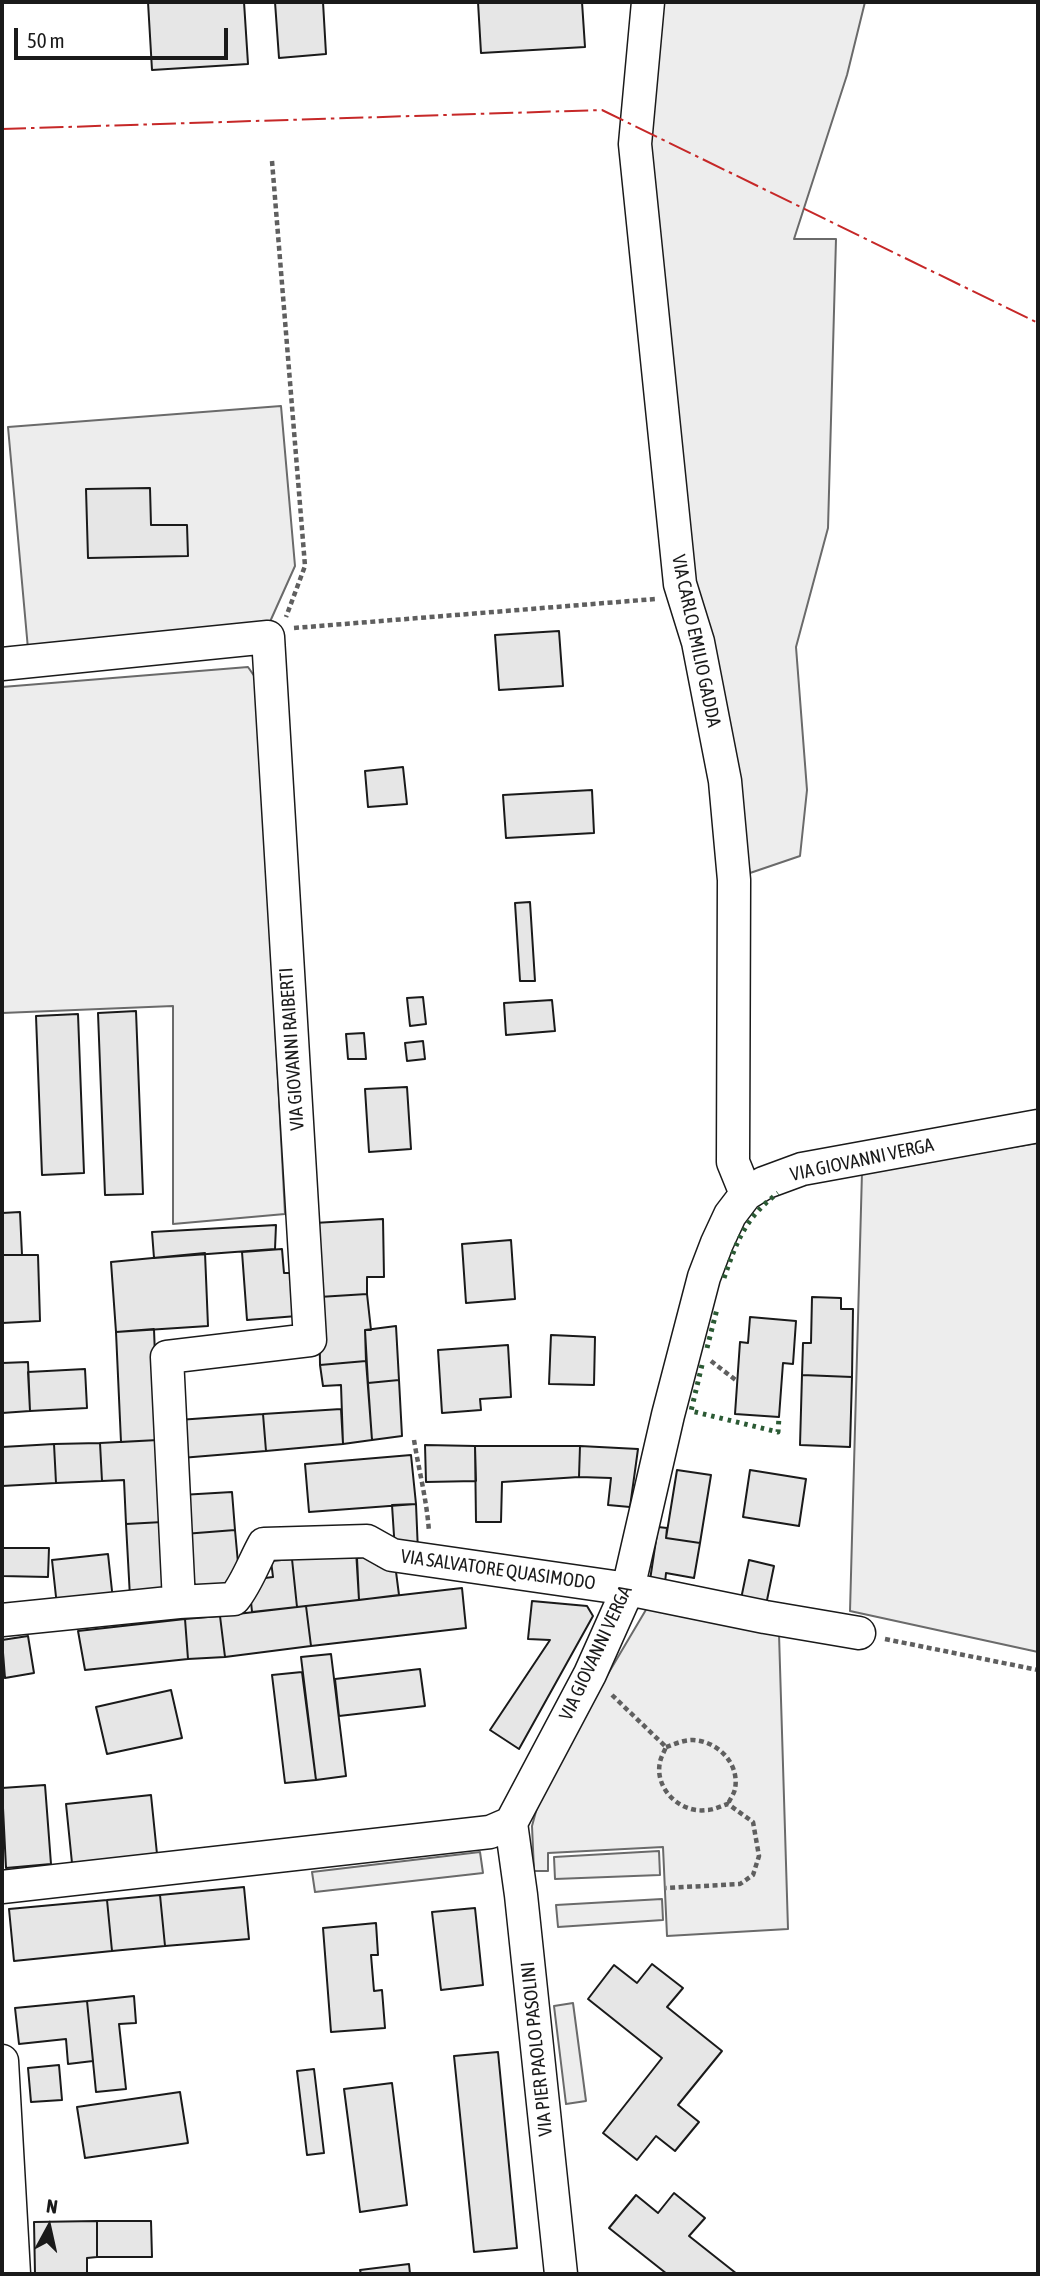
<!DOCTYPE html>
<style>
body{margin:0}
#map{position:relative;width:1040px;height:2276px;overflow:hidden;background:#fff;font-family:"Asap Condensed",sans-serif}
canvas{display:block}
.frame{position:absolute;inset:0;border:4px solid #1a1a1a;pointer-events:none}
.north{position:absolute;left:14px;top:2192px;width:70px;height:70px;-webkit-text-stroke:5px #fff;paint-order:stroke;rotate:8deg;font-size:19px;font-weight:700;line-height:28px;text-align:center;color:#1a1a1a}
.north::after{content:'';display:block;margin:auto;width:24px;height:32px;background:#1a1a1a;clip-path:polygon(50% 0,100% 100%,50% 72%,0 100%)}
.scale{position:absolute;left:14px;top:28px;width:214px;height:32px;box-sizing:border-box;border:4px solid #1a1a1a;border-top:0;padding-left:9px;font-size:21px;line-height:24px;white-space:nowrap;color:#1a1a1a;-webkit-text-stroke:5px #fff;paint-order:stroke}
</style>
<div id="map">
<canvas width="1040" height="2276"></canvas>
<div class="frame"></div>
<div class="north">N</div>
<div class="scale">50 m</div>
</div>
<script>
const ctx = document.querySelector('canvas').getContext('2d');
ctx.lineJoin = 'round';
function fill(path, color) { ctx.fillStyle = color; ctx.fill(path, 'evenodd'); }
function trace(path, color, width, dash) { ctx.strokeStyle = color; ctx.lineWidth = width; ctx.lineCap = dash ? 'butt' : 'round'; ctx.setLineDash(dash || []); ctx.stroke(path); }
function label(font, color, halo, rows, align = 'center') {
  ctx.font = font + ' "Asap Condensed",sans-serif'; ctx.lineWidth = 5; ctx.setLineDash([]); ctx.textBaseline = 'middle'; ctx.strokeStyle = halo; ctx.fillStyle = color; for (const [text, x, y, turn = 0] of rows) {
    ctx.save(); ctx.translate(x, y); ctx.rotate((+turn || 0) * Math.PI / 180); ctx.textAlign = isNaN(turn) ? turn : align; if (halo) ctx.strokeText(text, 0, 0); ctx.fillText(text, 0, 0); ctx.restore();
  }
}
const built = new Path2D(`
 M657,2h208l-18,73 -53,164h42l-8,289 -32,119 11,143 -7,66 -50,17 -56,-287 -49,-452z
 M281,406l14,160 -35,78 -231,16 -21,-233z
 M248,667l9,13 28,534 -112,10v-218l-171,7v-326z
 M1038,1143v509l-188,-41 12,-439z
 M647,1608l132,26 9,295 -121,7 -4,-89 -115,6v18h-14l-2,-45 12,-44z
 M659,1851l1,24 -105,4 -1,-22z
 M480,1852l3,21 -168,19 -3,-20z
 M662,1899l1,21 -105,7 -2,-22z
 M573,2003l13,98 -20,3 -12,-98z`);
fill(built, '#ededed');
trace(built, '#6a6a6a', 2);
const building = new Path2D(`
 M148,2h96l4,62 -96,6z
 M275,2h48l3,52 -47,4z
 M478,2h104l3,45 -104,6z
 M150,488l1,37h36l1,31 -100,2 -2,-69z
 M559,631l4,55 -64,4 -4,-55z
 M403,767l4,37 -39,3 -3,-36z
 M592,790l2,43 -88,5 -3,-43z
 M530,902l5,79h-15l-5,-78z
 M423,997l3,27 -16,2 -3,-28z
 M552,1000l3,31 -49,4 -2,-32z
 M136,1011l7,183 -38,1 -7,-182z
 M78,1014l6,159 -42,2 -6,-159z
 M364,1033l2,26h-18l-2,-25z
 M423,1041l2,18 -18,2 -2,-18z
 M407,1087l4,62 -42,3 -4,-63z
 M20,1212l2,43h-20v-42z
 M383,1219l1,58h-17v17l-48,3 -5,-74z
 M276,1225l-1,24 -121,9 -2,-26z
 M511,1240l4,59 -49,4 -4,-59z
 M282,1249l2,24h10l3,43 -50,4 -5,-68z
 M205,1253l3,73 -92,6 -5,-70z
 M2,1255h36l2,66 -38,2z
 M367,1294l4,36h-6l1,31 -46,4 -1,-68z
 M812,1297l29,1v11h12l-1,68 -50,-2 1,-32h8z
 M750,1317l46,4 -3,43 -10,-1 -4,54 -44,-3 5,-72 8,1z
 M396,1326l3,54 -31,3 -3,-53z
 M154,1329l4,111 -37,2 -5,-110z
 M551,1335l44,2 -1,48 -45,-1z
 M508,1345l3,52 -31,2 1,11 -39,3 -4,-63z
 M366,1361l6,79 -29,4 -2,-59 -18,1 -3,-21z
 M28,1362l2,49 -28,2v-50z
 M85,1369l2,39 -57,3 -2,-39z
 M802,1375l50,2 -2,70 -50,-2z
 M399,1380l3,56 -30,4 -4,-57z
 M341,1409l2,35 -77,7 -3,-37z
 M263,1414l3,37 -85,7 -3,-38z
 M158,1440l5,82 -37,2 -2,-44 -22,1 -2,-38z
 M100,1443l2,38 -46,2 -2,-39z
 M54,1444l2,39 -54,3v-39z
 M425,1445l50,1 1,35 -50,1z
 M475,1446h105l-1,31 -77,5 -1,40h-25z
 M580,1446l58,3 -8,58 -22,-2 3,-27 -32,-1z
 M411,1455l5,49 -107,8 -4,-48z
 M677,1470l34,5 -11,68 -34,-5z
 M750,1470l56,9 -7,47 -56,-9z
 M232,1492l3,38 -51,4 -3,-39z
 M416,1504l2,48 -23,-1 -3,-46z
 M163,1522l4,73 -37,2 -4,-73z
 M658,1527l9,1 -1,10 34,5 -6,35 -28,-5 -1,10 -15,-3z
 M235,1530l5,55 -52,5 -4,-56z
 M2,1548h47l-1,29 -46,-1z
 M356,1550l3,50 -62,7 -5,-48z
 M108,1554l5,46 -56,6 -5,-46z
 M376,1555l2,11 17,-2 4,31 -40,5 -2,-42z
 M292,1559l5,48 -45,5 -3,-32 24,-3 -2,-16z
 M749,1560l25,6 -8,39 -25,-6z
 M462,1588l4,40 -155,18 -5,-40z
 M532,1601l55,5 6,10 -74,133 -29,-19 60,-90 -22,-1z
 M306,1606l5,40 -86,11 -5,-41z
 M220,1616l5,41 -37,2 -3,-40z
 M185,1619l3,40 -103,11 -7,-39z
 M28,1636l6,37 -29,5 -3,-38z
 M331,1654l15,122 -30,4 -15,-123z
 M420,1669l5,37 -86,10 -4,-37z
 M302,1672l14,108 -31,3 -13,-108z
 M171,1690l11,48 -75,16 -11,-47z
 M45,1785l6,79 -45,4 -4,-80z
 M151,1795l6,59 -85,9 -6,-59z
 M244,1887l5,52 -84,7 -5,-51z
 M160,1895l5,51 -53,5 -5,-51z
 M107,1900l5,51 -98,10 -5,-52z
 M475,1908l8,77 -42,5 -9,-78z
 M376,1923l2,32h-7l3,36 8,-1 3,38 -54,4 -8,-104z
 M652,1964l31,24 -16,19 55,44 -44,54 21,17 -24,29 -19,-15 -19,24 -34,-27 59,-75 -74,-59 26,-34 23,18z
 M134,1996l2,27 -17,1 7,65 -30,3 -9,-91z
 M87,2001l6,60 -25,3 -2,-25 -47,5 -4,-36z
 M498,2052l19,196 -43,4 -20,-196z
 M59,2065l3,35 -31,2 -3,-34z
 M314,2069l10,84 -17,2 -10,-84z
 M392,2083l15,122 -47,7 -16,-123z
 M180,2092l8,51 -103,15 -8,-51z
 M674,2193l31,25 -16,18 48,38h-70l-58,-46 27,-33 22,18z
 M97,2221h54l1,36h-55z
 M97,2221v36l-10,1v16h-52l-1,-52z
 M409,2264l1,10h-49l-1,-4z`);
fill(building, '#e6e6e6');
trace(building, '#1a1a1a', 2);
const minor = new Path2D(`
 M648,2l-13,142 45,440 18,58 27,139 9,99 -1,282 13,32
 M2,664l266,-27 42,703 -143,17 12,245
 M2,1620l177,-18 55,-3c13,-16 20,-37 30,-55l103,-3 25,14 236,34 137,28 94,16
 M511,1823l10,72 40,379
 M2,1887l488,-55 21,-9 79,-149 38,-85 40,-174 36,-138 13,-34 13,-28 16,-21 18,-11 38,-14 236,-43
 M2,2061l12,213`);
trace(minor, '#1a1a1a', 35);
trace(new Path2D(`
 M272,161l33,405 -19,51
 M294,628l361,-29
 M711,1361l26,20
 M414,1440c5,31 13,61 15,92
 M885,1639l153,31
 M612,1695l54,52c-2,5 -5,10 -6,15 -6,27 21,52 47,48 7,0 14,-4 21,-6l25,18 6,34 -6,19 -13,9 -74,4
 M666,1747c9,-3 17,-7 27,-7 24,1 47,23 42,49 -1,5 -5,10 -7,15`), '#5f5f5f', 4.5, [5, 3.5]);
trace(minor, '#fff', 32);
trace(new Path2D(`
 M724,1278c13,-38 22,-61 54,-85
 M707,1348l10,-39
 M702,1365l-11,46 87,21 1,-15`), '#2b5a34', 5, [3.5, 5]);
trace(new Path2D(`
 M2,129l600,-19 436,213`), '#c62828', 2, [24, 5, 3.5, 5]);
label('19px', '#1a1a1a', '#fff', [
 ["VIA CARLO EMILIO GADDA",696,641,78],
 ["VIA GIOVANNI RAIBERTI",292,1049,-94],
 ["VIA GIOVANNI VERGA",862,1160,-12],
 ["VIA SALVATORE QUASIMODO",498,1570,8],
 ["VIA GIOVANNI VERGA",596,1653,-65],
 ["VIA PIER PAOLO PASOLINI",537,2049,-96]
]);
</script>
